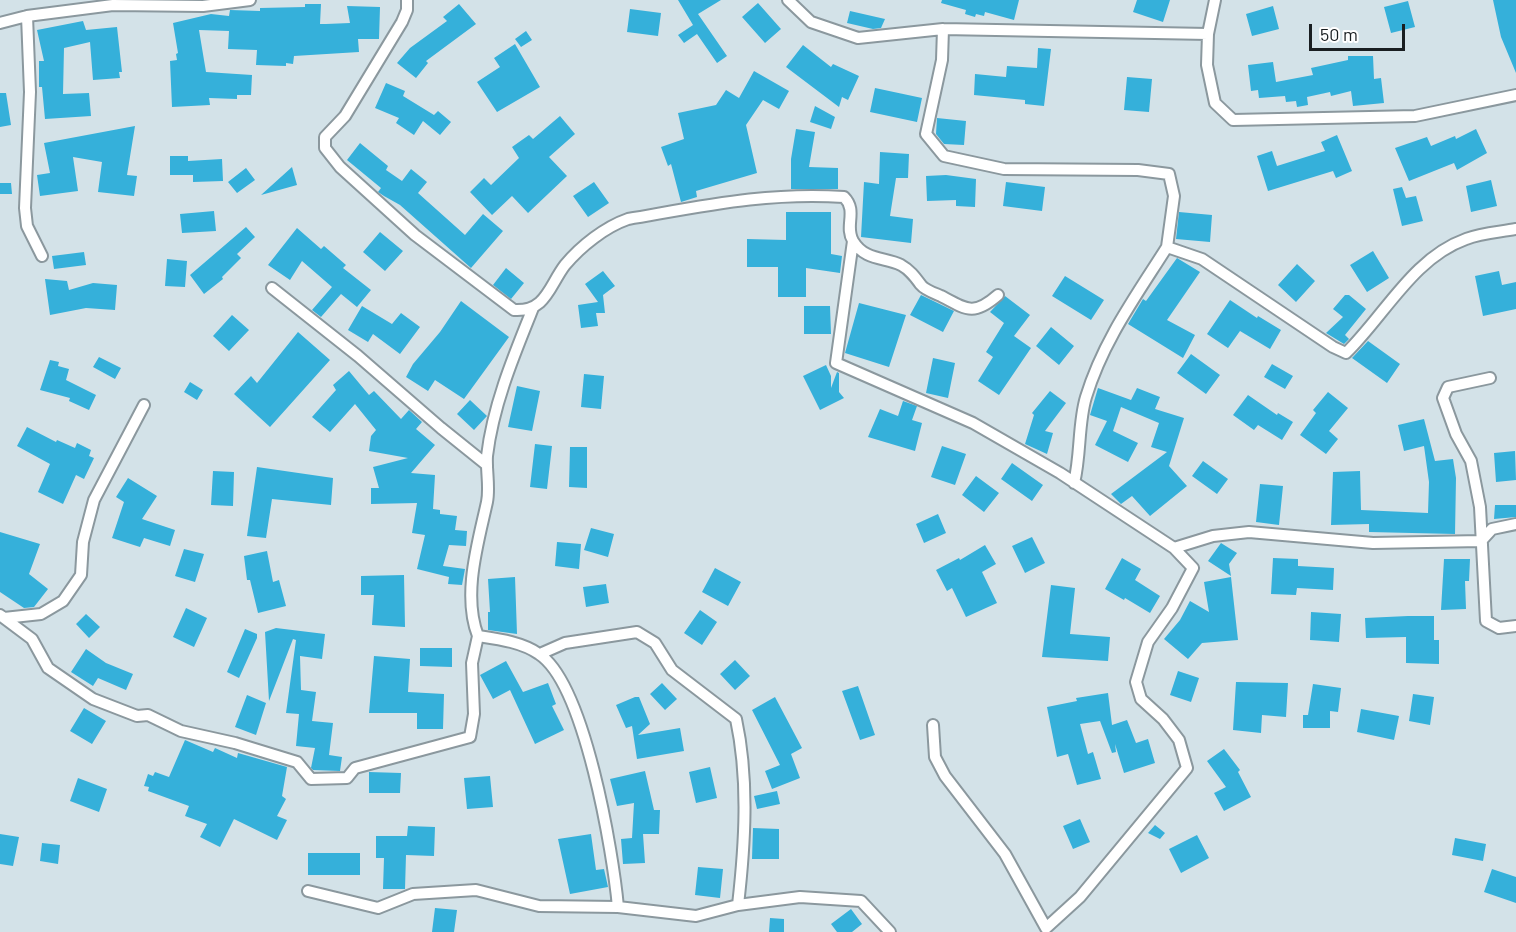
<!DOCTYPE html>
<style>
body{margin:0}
#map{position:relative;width:1516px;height:932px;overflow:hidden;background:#d3e2e8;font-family:Barlow,sans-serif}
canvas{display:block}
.scale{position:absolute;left:1309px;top:24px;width:96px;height:27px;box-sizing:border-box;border:3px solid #191e21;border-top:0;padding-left:8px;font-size:18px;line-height:21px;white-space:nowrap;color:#191e21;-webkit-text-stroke:4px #fff;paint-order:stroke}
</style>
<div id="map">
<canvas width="1516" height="932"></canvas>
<div class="scale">50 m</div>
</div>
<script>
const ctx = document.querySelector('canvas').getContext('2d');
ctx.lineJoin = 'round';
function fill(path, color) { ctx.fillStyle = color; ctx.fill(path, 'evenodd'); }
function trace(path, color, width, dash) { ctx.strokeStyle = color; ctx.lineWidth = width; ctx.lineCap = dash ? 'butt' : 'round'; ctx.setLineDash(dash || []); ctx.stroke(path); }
fill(new Path2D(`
 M678,0h43l-23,14 29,42 -10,7 -20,-29 -13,9 -6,-8 15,-10z
 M942,0h77l-5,20 -29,-8 -1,4 -8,-2 -1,3 -10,-3 1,-4 -25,-7z
 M1137,0h33l-7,22 -30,-10z
 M1493,0h23v73l-15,-36z
 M1408,1l7,26 -24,6 -7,-26z
 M758,3l23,26 -16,14 -23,-26z
 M305,4h16l-1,20h6l24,-1 -3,-17 33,1 -1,32h-21l1,13 -65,4 -1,8 -7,-1v3l-30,-1 1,-15 -29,-1 1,-18 -30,-1 7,42 46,3 -1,20h-14v4l-28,-1 1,7 -38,2 -2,-46 7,-1 -1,-6 2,-1 -5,-30 38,-9 18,2 1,-6 30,1v-3l45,-1z
 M459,4l17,20 -50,37 2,2 -12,15 -19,-15 13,-15 37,-27 -4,-4z
 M1273,6l6,23 -27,7 -6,-22z
 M630,9l31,4 -3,23 -31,-4z
 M850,11l35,8 -4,9 -8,1 -26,-6z
 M83,21l3,9 31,-3 5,45h-3l1,6 -27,2 -3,-38 -26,6 -1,46 26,-1 2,23 -46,3 -3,-32h-3v-26h5l-7,-31z
 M526,31l6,9 -11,7 -6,-8z
 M515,44l25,43 -43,25 -20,-30 23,-15 -6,-9z
 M803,45l28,22 2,-3 26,12 -11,24 -6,-3 -3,10 -53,-40z
 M1038,48l13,1 -7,57 -19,-2v-4l-51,-5 1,-21 31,3 1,-11 30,2z
 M1348,56h25l1,23 7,-1 3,25 -31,3 -2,-15 -20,5 -1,-4 -23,5 1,8 -11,2 -1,-6 -10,1 -1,-6 -26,2 -1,-8 -7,1 -3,-26 25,-3 3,20 37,-7 -2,-7 37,-8z
 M754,71l35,20 -10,18 -16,-9 -17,25 11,48 -61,18 1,6 -16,5 -10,-38 -3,2 -7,-19 23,-8 -6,-26 38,-8 10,-15 13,8z
 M1127,77l25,2 -3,33 -25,-2z
 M386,83l19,8 -2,5 31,19 4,-4 13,11 -11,13 -17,-14 -9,14 -18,-12 3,-5 -24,-10z
 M875,88l47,10 -5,24 -47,-10z
 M0,93h6l5,32 -11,2z
 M815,106l20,11 -4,12 -21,-7z
 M560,116l15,18 -26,23 18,19 -39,37 -16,-17 -20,19 -22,-23 14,-14 7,7 28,-27 -7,-11 17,-12 4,4z
 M937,118l29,3 -2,24 -20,-1 -8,-10z
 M135,126l-8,49 10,1 -3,20 -36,-4 4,-30 -29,-5 5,34 -38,5 -3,-21 13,-2 -6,-30z
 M796,129l19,3 -6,35 29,1v21h-47v-30z
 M1476,129l11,24 -30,17 -3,-7 -45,18 -14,-33 32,-11 4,9 24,-10 1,3z
 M1337,135l15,36 -16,7 -3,-7 -65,20 -11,-35 15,-5 5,15 48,-15 -4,-9z
 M360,143l28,23 -2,4 16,11 9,-12 16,13 -9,11 47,42 18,-21 20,17 -32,37 -71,-63 -16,-9 -6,-4 3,-4 -34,-28z
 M880,152l29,2 -1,24h-12l-6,38 23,3 -2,24 -50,-6 3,-55 15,2z
 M170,156h18v5l34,-2 1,22 -30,1v-7h-23z
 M292,167l5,18 -36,10z
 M246,168l9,12 -18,13 -9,-11z
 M946,175l30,4 -1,28 -19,-1v-6l-29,1 -1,-25z
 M1491,180l6,26 -26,6 -5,-26z
 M594,182l15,21 -21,14 -15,-21z
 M1006,182l39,5 -3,24 -39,-5z
 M0,183h11l1,11h-12z
 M1402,187l4,11 10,-2 7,25 -21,5 -9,-37z
 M214,211l2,20 -34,2 -2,-19z
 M786,212h45v42l11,2 -2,17 -34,-5v29h-28v-30h-31v-28l39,1z
 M1179,212l33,3 -2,27 -34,-3z
 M246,227l9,10 -18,17 4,4 -19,19 1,2 -19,15 -14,-19z
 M297,228l24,21 3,-3 22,19 -3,3 28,22 -14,17 -16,-13 -20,23 -9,-7 20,-23 -30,-26 -12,19 -22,-15z
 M380,232l23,19 -18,20 -22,-19z
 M1373,251l16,27 -22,14 -17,-27z
 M84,252l2,13 -32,4 -2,-13z
 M1177,258l23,14 -33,48 28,15 -12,23 -55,-34 15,-25 3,2z
 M167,259l20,2 -2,26 -20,-1z
 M1297,264l18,17 -19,21 -18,-17z
 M506,268l18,15 -13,16 -18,-14z
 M603,271l12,15 -12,9 2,18h-9l2,13 -17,2 -3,-23 20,-3 -13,-18z
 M1499,271l3,14 14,-3v27l-33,7 -8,-40z
 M1065,276l39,24 -13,20 -39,-24z
 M45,279l22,2 2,9 24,-7 24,2 -2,25 -29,-2 -36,7z
 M921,295l33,16 -11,21 -33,-17z
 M1345,295h4l17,14 -21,26 4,4 -5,5 -18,-11 17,-16 -10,-8z
 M1005,296l25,19 -16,21 17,12 -32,47 -21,-14 15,-24 -7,-5 18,-29 -14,-11z
 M1230,300l27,18 1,-2 23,14 -11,19 -30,-18 -12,17 -21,-14z
 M461,301l48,36 -45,62 -29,-19 -7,11 -22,-14 7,-13 27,-32z
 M859,303l47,12 -17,52 -44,-14z
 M362,306l30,18 9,-11 19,14 -20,27 -27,-20 -5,8 -20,-12z
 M804,306h26l1,28h-27z
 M232,315l17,15 -20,21 -16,-15z
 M1051,327l23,19 -15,19 -23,-19z
 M298,332l32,28 -60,67 -36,-33 17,-18 6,7z
 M1368,341l32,23 -13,19 -35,-25z
 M1191,354l29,21 -14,19 -29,-21z
 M99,357l22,11 -6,11 -22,-12z
 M933,358l22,5 -7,35 -22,-5z
 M50,360l9,2 -1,4 11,3 -3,11 30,15 -7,15 -20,-9 1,-3 -30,-8z
 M1272,364l21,12 -8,13 -21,-12z
 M826,365l5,11v12l6,-16 2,1v19l5,6 -24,12 -17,-34z
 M349,371l20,24 5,-4 27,28 8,-9 13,12 -6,7 19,16 -24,28 24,2 -2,34 7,1v4l17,2 -2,14 12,1 -1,15 -17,-1 -6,21 22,3 -3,16 -14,-1 1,-7 -32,-8 8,-34 -13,-2 5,-30 -46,1v-16h8l-6,-21 35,-9 -39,-7 2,-15 5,-6 -21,-26 -25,28 -18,-15 24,-27 -3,-5z
 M584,374l20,2 -3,33 -20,-2z
 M190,382l13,8 -6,10 -13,-8z
 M517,386l23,5 -8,40 -24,-4z
 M1098,388l33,12 6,-12 23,9 -5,12 29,9 -15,48 18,20 -37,30 -18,-20 -11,8 -10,-10 56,-42 -16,-5 8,-24 -38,-16 -8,24 25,12 -10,19 -33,-17 12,-24 -17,-6z
 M1050,391l16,12 -21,28 8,2 -6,21 -22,-10 9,-29 -2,-2z
 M1328,392l20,16 -19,23 9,8 -12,15 -26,-19 16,-22 -3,-3z
 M1248,395l29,20 1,-2 15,9 -11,18 -24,-15 -4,5 -21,-15z
 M470,400l17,16 -13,14 -17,-16z
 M903,401l14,5 -5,14 10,3 -7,28 -47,-14 12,-28 18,7z
 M1424,419l11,42 18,-2 3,19 -1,56 -86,-2v-8l-38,1 2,-53 27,-1 1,39 67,3 1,-31 -5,-36 -20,5 -6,-26z
 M27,427l29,15 1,-2 18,8 2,-5 14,7 -2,6 5,2 -10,21 -8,-4 -13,29 -25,-12 12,-28 -33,-18z
 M535,444l17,2 -5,43 -17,-2z
 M942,446l24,8 -11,31 -24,-8z
 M570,447h17v41l-18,-1z
 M1515,451l1,29 -20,2 -2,-29z
 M1203,461l25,18 -11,15 -25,-18z
 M1012,463l31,22 -11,16 -31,-22z
 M257,467l76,11 -2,27 -59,-6 -6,39 -19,-2z
 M213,471l21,1 -1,34 -22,-1z
 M976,476l23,17 -15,19 -22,-17z
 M128,478l29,18 -15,23 33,11 -5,16 -26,-8 -4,9 -28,-9 12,-36 -8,-5z
 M1260,484l23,2 -4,39 -23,-3z
 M1495,505h21v12l-22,2z
 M938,514l8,19 -22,10 -8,-19z
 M591,528l23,6 -6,23 -24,-7z
 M0,532l40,12 -11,30 19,15 -14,18 -10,1 -24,-16z
 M1032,537l13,26 -20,10 -13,-27z
 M557,542l24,2 -2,25 -24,-3z
 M1221,543l16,10 -8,11 2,12 -23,-15z
 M985,545l11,19 -14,8 15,31 -31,14 -14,-29 -5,3 -11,-21 23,-12 1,2z
 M184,549l20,5 -9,28 -20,-6z
 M267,551l6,31 6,-2 7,26 -28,7 -8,-33h-3l-3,-24z
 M1122,558l19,11 -6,11 25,16 -10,17 -25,-15 -1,2 -19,-11z
 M1273,558l25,1v7l36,2 -1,22 -36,-2 -1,7 -25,-1z
 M1444,559h26l-1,22h-4l1,28 -25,1z
 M715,568l26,14 -13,24 -26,-14z
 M404,575l1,52 -33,-2 2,-30h-13v-19z
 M515,577l2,57 -29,-4v-18h2l-2,-33z
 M1231,577l7,63 -36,3 -14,16 -24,-20 16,-19 10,-19 19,11 -5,-30z
 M606,584l3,19 -23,4 -3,-20z
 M1051,585l24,3 -5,46 40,3 -2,24 -66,-4z
 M186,608l21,10 -13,29 -21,-10z
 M700,610l17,12 -15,23 -18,-12z
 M1311,612l30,2 -2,28 -29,-2z
 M86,614l14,13 -11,11 -13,-14z
 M1408,616h26v24h5v24l-33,-1v-26l-40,1 -1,-20z
 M276,628l49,6 -3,25 -22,-3 1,34 15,2 -4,29 21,2 -4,32 13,2 -2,14 -27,-1 -2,-2 4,-20 -19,-2 3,-32 -13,-1 10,-73 -3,-1 -24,62 -4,-69z
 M245,629l12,5v4l-18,40 -12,-6z
 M420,648h32v19l-32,-1z
 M86,649l20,14 27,11 -7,16 -28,-12 -5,8 -22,-14z
 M374,656l36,3 -2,33 36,2 -1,35h-26v-16h-48z
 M735,660l15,16 -15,14 -15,-16z
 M506,661l17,31 25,-9 8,21 -4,2 12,24 -29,14 -25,-54 -17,9 -13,-24z
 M1178,671l21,7 -8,24 -21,-7z
 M1236,682l52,1 -2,34 -24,-2 -1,18 -28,-3z
 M662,683l15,16 -12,11 -15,-16z
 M1313,684l28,4 -3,24 -8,-1v17h-27v-13h5z
 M858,686l17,49 -15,5 -18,-49z
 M1108,693l4,32 15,-5 9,23 12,-4 7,24 -31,10 -9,-29 1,8 -4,1 -12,-32 -20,3 8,30 5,-2 8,27 -24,6 -9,-31 -11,3 -10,-50 30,-6 -1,-3z
 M1413,694l21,3 -4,28 -21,-4z
 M247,695l19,8 -10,32 -21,-8z
 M635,697h4l11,27 -12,11 42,-7 4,23 -47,8 -5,-33 -6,2 -10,-23z
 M775,697l27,51 -11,6 9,24 -28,11 -7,-18 15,-6 -28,-55z
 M84,708l22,13 -14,23 -22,-13z
 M1361,709l38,7 -5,24 -37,-8z
 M185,740l28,12 2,-4 22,10 1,-5 49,14 -5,29 4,3 -9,17 10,4 -10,20 -43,-21 -14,28 -20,-10 7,-13 -22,-8 4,-10 -41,-15 1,-4 -5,-1 4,-12 5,2 2,-4 14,5z
 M1224,749l16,21 -2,2 13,25 -27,14 -10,-18 12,-6 -19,-26z
 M710,767l7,31 -21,5 -7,-31z
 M645,771l9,39h6l-1,24h-16l2,29 -22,1 -2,-25 11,-1 2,-35 -17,3 -7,-27z
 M369,772l32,1 -1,20h-31z
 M490,776l3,31 -26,2 -3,-31z
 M78,778l29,11 -8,23 -29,-11z
 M777,791l3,13 -23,5 -3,-13z
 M1080,819l10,23 -17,7 -10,-23z
 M1155,825l10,8 -5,6 -12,-6z
 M408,826l27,1 -1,29 -28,-1 -1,34h-22l1,-31h-8v-22h31z
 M753,828l26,1v30h-27z
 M0,834l19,3 -6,29 -13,-2z
 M591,834l5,36 8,-1 4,18 -38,7 -12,-55z
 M1197,835l12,23 -28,15 -12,-24z
 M1455,838l31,6 -3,17 -31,-6z
 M42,843l18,2 -2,19 -18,-3z
 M308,853h52v22h-52z
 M698,867l25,2 -3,29 -25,-3z
 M1492,869l24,8v26l-32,-11z
 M435,908l22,2 -3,22h-22z
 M851,909l11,15 -10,8h-15l-6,-8z
 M770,918l14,1v13h-15z`), '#35b0da');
const minor = new Path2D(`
 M407,0v10l-5,12 -57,94 -20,21v11l15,19 75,68 99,75c32,2 35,-24 51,-45 16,-19 40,-38 63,-46 76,-13 138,-27 216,-22 14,14 0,29 9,44 12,20 32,16 48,24 9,5 14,12 20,20 4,5 13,8 20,11 26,14 33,20 57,-1
 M788,0l23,22 47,16 85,-9 265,5 -1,31 8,38 18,17 182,-4 101,-21
 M27,16l3,76 -5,116 2,18 15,30
 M0,23l27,-7 86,-11 90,1 47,-6
 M943,29l-1,31 -16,74 18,22 60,13 134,1 31,4 5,22 -7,51
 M1208,34l7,-34
 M853,241l-17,122 137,60 87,50 114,75 39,-12 36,-4 124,11 108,-2 11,-12 24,-5
 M272,288l86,68 83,72 46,37
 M1490,378l-42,9 -5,11 13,36 15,27 9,46 6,114 13,7 17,-2
 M1074,483c7,-28 4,-60 12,-86 17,-56 50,-101 81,-150l35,12 131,88 13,6c39,-38 67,-95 120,-114 15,-6 34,-7 50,-10
 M0,615l32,24 16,29 45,31 44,17 11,-1 33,16 54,12 62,19 14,17 36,-1 8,-10 115,-31 4,-23 -2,-51 6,-27
 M4,618l37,-4 22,-13 18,-26 2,-33 11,-42 50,-95
 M540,654l25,-11 72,-11 18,11 17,27 64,49c13,60 9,125 2,186
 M933,725l2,32 10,19 60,78 41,74 34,-31 107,-129 -8,-28 -16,-21 -22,-20 -5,-17 12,-40 24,-34 21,-40 -19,-20
 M308,891l70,17 35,-14 63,-4 63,16 79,1c-5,-54 -33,-223 -79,-253 -17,-12 -41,-15 -61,-18 -16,-41 0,-93 9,-134 3,-15 -1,-31 0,-46 6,-51 27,-101 46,-148
 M618,907l78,9 42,-11 62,-8 61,4 29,31`);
trace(minor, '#8b989e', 14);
trace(minor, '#fff', 10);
</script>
